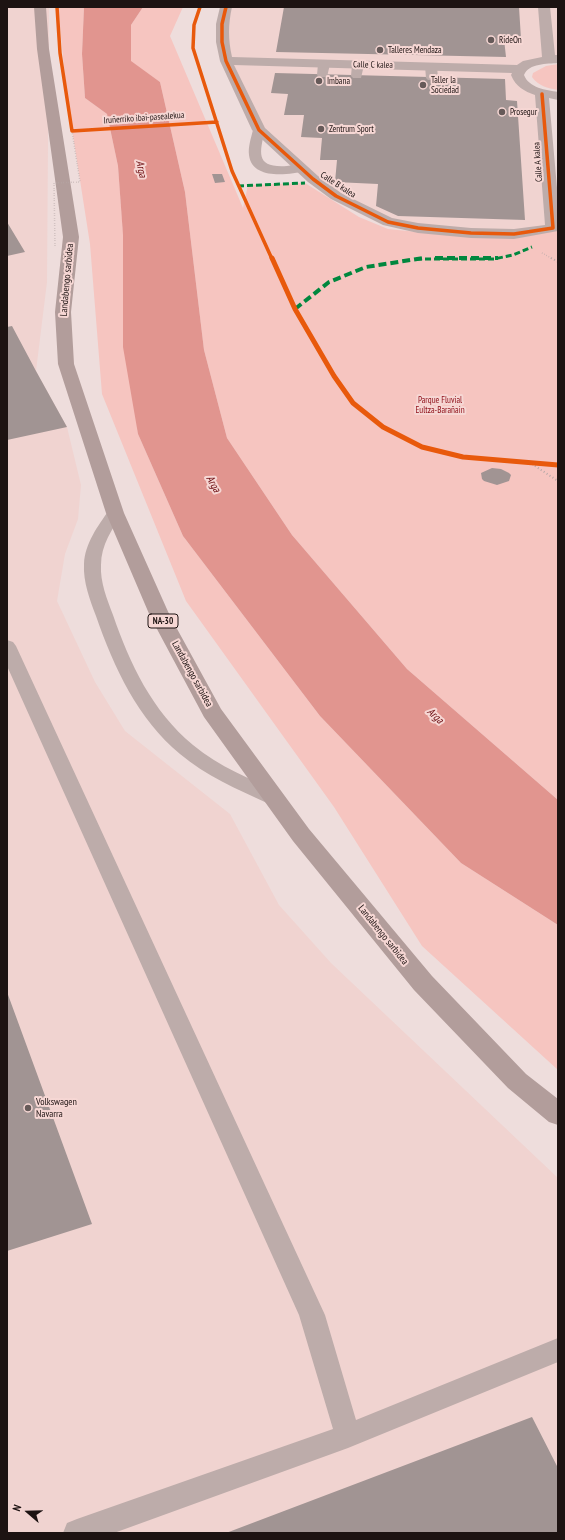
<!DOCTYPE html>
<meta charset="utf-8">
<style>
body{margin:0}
#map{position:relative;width:565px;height:1540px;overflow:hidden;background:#eedddc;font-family:"PT Sans Narrow",sans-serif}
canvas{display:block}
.frame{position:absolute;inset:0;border:8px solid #1d1312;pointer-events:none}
.north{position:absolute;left:8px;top:1492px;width:40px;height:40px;-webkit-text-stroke:3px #f6d7d4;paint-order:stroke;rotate:290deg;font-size:11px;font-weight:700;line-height:16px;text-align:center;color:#1d1312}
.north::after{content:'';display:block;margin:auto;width:14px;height:18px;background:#1d1312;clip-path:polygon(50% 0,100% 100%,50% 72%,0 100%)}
</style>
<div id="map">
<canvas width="565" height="1540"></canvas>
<div class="frame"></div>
<div class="north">N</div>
</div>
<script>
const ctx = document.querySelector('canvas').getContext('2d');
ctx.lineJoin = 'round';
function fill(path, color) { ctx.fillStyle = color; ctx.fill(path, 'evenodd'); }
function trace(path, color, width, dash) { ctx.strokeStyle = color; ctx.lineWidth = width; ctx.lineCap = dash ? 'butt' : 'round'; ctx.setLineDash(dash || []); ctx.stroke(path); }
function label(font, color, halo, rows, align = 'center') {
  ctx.font = font + ' "PT Sans Narrow",sans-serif'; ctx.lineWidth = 4; ctx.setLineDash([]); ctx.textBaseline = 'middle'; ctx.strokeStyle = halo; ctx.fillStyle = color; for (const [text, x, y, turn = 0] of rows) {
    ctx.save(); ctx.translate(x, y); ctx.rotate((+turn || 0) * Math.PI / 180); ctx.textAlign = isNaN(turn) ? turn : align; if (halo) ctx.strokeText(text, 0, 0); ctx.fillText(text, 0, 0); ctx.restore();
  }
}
fill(new Path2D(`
 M7,7h42l-2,275 -11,89 31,56 14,58 -3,34 -13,35 -8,47 38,81 30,49 105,83 49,91 52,58 227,215v355h-551z
 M226,7h332v52l-25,3 -15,18 24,14 11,134 -40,6 -95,-6 -61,-21 -98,-77 -33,-69z`), '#f0d3d0');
fill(new Path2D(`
 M58,7h26l-2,47 3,44 22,16 11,52 20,268 45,102 137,180 141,147 97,62v145l-136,-124 -88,-139 -148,-206 -84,-207 -12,-150 -23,-147z
 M143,7h40l-13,29 73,172 5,-23 57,-2 54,34 29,12 78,8 92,-8v571l-151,-131 -115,-134 -65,-97 -23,-88 -19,-158 -25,-110 -29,-20v-37z
 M558,64v26c-10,-2 -20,-4 -26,-13l1,-4 13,-7z`), '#f6c5c0');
fill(new Path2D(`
 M84,7h59l-12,18v36l29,21 25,110 19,158 23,88 65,97 115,134 151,131v125l-97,-62 -141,-147 -137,-180 -45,-102 -15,-87v-112l-5,-69 -11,-52 -22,-16 -3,-44z`), '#e1958f');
fill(new Path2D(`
 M284,7h235l2,32h-17l2,18 -230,-5z
 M275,73l230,6 1,21 11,1 8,119 -127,-4 -22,-10 2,-22 -43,-2 2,-22h-17l2,-22 -21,-1 3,-22h-20l4,-21 -17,-1z
 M212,174h10l3,8 -10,1z
 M7,222l18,30 -18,4z
 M12,326l24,45 31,56 -60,13v-113z
 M492,468l9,1 8,4 2,2 -2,6 -12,4 -13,-4 -2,-2 -1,-6z
 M7,992l85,232 -85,27z
 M532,1417l26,51v65h-332z`), '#a19493');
trace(new Path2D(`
 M79,131l138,-9 15,49 40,88
 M542,253l11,6`), '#b6a8a7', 1.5, [0.5, 2]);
trace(new Path2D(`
 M272,258l23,51 39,67 19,27 30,24 39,20 41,10 95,8
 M551,258l7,4
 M532,464l26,17`), '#b6a8a7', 2, [1, 2.5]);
fill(new Path2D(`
 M324,61l6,3 -3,13h-8l-2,-2 1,-11z
 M358,62l6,3 -3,13h-8l-2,-2 1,-11z
 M431,63l6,3 1,12 -2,2h-8l-2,-2 -1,-12z
 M259,126l4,1 2,3c-6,24 -9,38 22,36 6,-1 12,-2 18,-1l2,3 -2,3c-17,4 -53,9 -56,-16 -1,-8 2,-17 4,-25l2,-3z
 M115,508l6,2 2,3c-11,16 -22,32 -22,52 -1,17 6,34 12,50 17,49 39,96 80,130 26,22 58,34 88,48l3,5 -3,5 -7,2 -7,-2c-30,-14 -61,-27 -87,-49 -42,-35 -66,-86 -84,-138 -6,-16 -13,-34 -12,-52 1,-21 14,-38 25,-54z
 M7,640l6,2 3,4 309,669 31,105 202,-82v24l-210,86 -234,85h-51l4,-10 10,-4 256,-90 -34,-114 -292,-649z`), '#bdacaa');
fill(new Path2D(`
 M220,7h12c-4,18 -4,32 0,50l285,8 6,-4 19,-4 -4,-50h12l5,48h3v8c-11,1 -29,0 -34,12 5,13 22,15 34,17v8l-9,-2 9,101v32l-44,8 -43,-1 -53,-5 -35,-8 -52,-26 -23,-17 -56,-52 -32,-69 -4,-19v-18zM234,65l278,8 -1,2c5,12 13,16 24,20l10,130 -31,4 -43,-1 -53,-5 -26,-5 -51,-25 -23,-17 -53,-48z`), '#bdacaa');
fill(new Path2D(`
 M34,7h12l3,42 30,188 -8,75 3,52 50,149 46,103 51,93 88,120 123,147 94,98 32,25v26l-9,-3 -41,-34 -94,-98 -121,-149 -89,-124 -54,-101 -44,-103 -48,-149 -3,-52 8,-75 -26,-188z`), '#b29d9b');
trace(new Path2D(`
 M55,246l-1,-63 26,-1 -8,-51`), '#b6a8a7', 1.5, [0.5, 2]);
trace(new Path2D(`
 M238,186l67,-3
 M416,259h78l19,-4 19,-8`), '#00873e', 3, [6, 3]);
trace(new Path2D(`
 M435,258h63
 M295,309l34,-27 37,-15 57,-9`), '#00873e', 4, [8, 4]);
trace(new Path2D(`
 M57,7l3,46 12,78 145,-9
 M200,7l-6,18 -1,23 39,123 40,88
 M226,7l-4,17v18l4,19 33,69 54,49 23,17 52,26 30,6 53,5 43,1 39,-6 -11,-134`), '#e8590c', 3.5);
trace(new Path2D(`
 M272,258l23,51 39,67 19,27 30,24 39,20 41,10 95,8`), '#e8590c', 5);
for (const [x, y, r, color] of [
 [491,40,4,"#665a59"],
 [380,50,4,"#665a59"],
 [319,81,4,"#665a59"],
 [423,85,4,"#665a59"],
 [502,112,4,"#665a59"],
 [321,129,4,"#665a59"],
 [28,1108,4,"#665a59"]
]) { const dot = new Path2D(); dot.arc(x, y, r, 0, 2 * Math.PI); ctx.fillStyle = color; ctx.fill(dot); trace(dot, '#f6d7d4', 1.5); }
label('9px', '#1d1312', '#f6d7d4', [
 ["RideOn",499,40],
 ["Talleres Mendaza",388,50],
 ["Taller la",431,80],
 ["Sociedad",431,90],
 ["Imbana",327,81],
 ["Prosegur",510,112],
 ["Zentrum Sport",329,129]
], 'left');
label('9px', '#1d1312', '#f6d7d4', [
 ["Calle C kalea",373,65,1],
 ["Iruñerriko ibai-pasealekua",144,118,-4],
 ["Calle A kalea",538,162,-94],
 ["Calle B kalea",338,185,33]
]);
label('9px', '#8d0d16', '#f6d7d4', [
 ["Parque Fluvial",440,400],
 ["Eultza-Barañain",440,410]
]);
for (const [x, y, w] of [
 [163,621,30]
]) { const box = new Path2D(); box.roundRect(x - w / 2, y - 7, w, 14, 3); ctx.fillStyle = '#f6d7d4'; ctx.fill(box); trace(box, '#1d1312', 1); }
label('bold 9px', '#1d1312', null, [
 ["NA-30",163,621]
]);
label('10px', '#1d1312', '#f6d7d4', [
 ["Landabengo sarbidea",67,280,-85],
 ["Landabengo sarbidea",192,674,61],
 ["Landabengo sarbidea",383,935,51]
]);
label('10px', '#1d1312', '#f6d7d4', [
 ["Volkswagen",36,1102],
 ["Navarra",36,1114]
], 'left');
label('italic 11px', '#6c0d11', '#f6d7d4', [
 ["Arga",141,169,78],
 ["Arga",213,484,60],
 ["Arga",435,716,43]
]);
</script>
